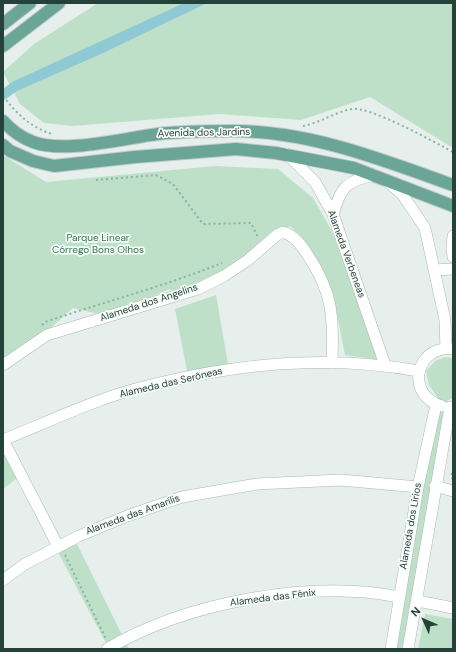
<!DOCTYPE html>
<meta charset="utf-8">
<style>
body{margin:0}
#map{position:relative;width:456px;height:652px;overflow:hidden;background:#e6efeb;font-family:"DM Sans",sans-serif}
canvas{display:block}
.frame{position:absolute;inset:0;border:4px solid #24423a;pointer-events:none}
.north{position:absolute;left:404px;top:600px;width:40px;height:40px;-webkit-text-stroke:3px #f7fbf9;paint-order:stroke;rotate:315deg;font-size:11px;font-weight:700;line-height:16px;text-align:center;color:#24423a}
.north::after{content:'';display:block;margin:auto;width:14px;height:18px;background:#24423a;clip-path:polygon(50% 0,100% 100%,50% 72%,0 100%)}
</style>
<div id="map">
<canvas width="456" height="652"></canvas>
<div class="frame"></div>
<div class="north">N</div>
</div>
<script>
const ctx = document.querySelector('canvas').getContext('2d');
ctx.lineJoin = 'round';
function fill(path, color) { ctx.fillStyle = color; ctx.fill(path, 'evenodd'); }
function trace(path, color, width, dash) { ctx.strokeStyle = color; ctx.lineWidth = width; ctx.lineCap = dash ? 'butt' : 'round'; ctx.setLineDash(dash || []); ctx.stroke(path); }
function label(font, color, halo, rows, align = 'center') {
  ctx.font = font + ' "DM Sans",sans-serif'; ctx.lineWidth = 3.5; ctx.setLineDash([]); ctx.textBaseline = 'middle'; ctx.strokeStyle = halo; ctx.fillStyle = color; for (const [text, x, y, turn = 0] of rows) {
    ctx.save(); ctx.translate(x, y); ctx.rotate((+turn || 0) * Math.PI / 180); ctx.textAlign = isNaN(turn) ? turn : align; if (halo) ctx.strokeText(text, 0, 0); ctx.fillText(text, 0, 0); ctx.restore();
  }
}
fill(new Path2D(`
 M98,3h355v145l-83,-51 -69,23 -82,-6 -146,12 -29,-3 -24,-19 -17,-32 31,-28z
 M3,155l43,27 169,-16 63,3 35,29 19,33 48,129 -35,-5 -12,-62 -34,-58 -9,-9 -63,45 -55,21 -2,-3 -24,10 -47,15 -26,-6 -70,62z
 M216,295l13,75 -42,1 -12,-62z
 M445,357l8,1v40l-6,3 -4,21 -37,227h-10l42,-251 -9,-13 -3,-14 9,-10z
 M3,445l18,30 -18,14z
 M77,544l52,105h-20l-51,-97z
 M425,614l28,5v30h-35z`), '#bfe0c8');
fill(new Path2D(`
 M184,3h23l-106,51 -84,37 -14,10v-12l9,-7z`), '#8ec9d4');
const minor = new Path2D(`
 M287,154l28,28 18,32 52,151
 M388,182l14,12 23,34 20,92 1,29
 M333,214c8,-27 13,-33 41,-39
 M453,236l-1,12 1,9
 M434,270l19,-1
 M3,365l44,-30 151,-46 26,-13 24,-16 29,-25 6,-3c12,4 18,13 24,22 27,40 26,63 25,109
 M442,406c-37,-10 -27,-61 10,-57
 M3,440c45,-18 90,-40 136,-52 91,-24 188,-34 280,-17
 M3,440l55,106
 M435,486l18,5
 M3,580l22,-16 54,-28 48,-20 55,-19 75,-13 84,-4 77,7
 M418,601l35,7
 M107,649c78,-46 202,-70 292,-52
 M391,649l27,-162 18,-82
 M408,649l42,-242`);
const major = new Path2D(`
 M3,24l27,-21
 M3,46l56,-43
 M3,121c8,9 19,17 30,21 31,12 91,-4 125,-8 25,-3 51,-3 76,-3 76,0 149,29 219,54
 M3,145l7,6 23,10 21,5 81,-9 101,-8 40,4 78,15 99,38`);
trace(minor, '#a8b8b2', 12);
trace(major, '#c2cac8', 14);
trace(new Path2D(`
 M3,96c14,18 27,31 49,38
 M303,126c17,-3 32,-14 49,-17 18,-3 82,33 101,43
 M96,180l60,-5 17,9 30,40 48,-1 7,14
 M42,325l3,-3c59,-20 120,-36 177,-59
 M453,479l-2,-2 2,-7
 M65,555l41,84`), '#86b3a5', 2, [2, 3]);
trace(minor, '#fff', 11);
trace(major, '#6aa596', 12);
label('10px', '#24423a', '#f7fbf9', [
 ["Avenida dos Jardins",204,133,-1],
 ["Alameda Verbeneas",346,254,70],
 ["Alameda dos Angelins",149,303,-18],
 ["Alameda das Serôneas",171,383,-13],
 ["Alameda das Amarílis",133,515,-20],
 ["Alameda dos Lírios",411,526,-80],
 ["Alameda das Fênix",273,598,-7]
]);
label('10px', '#2d7a4b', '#f7fbf9', [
 ["Parque Linear",98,238],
 ["Córrego Bons Olhos",98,250]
]);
</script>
